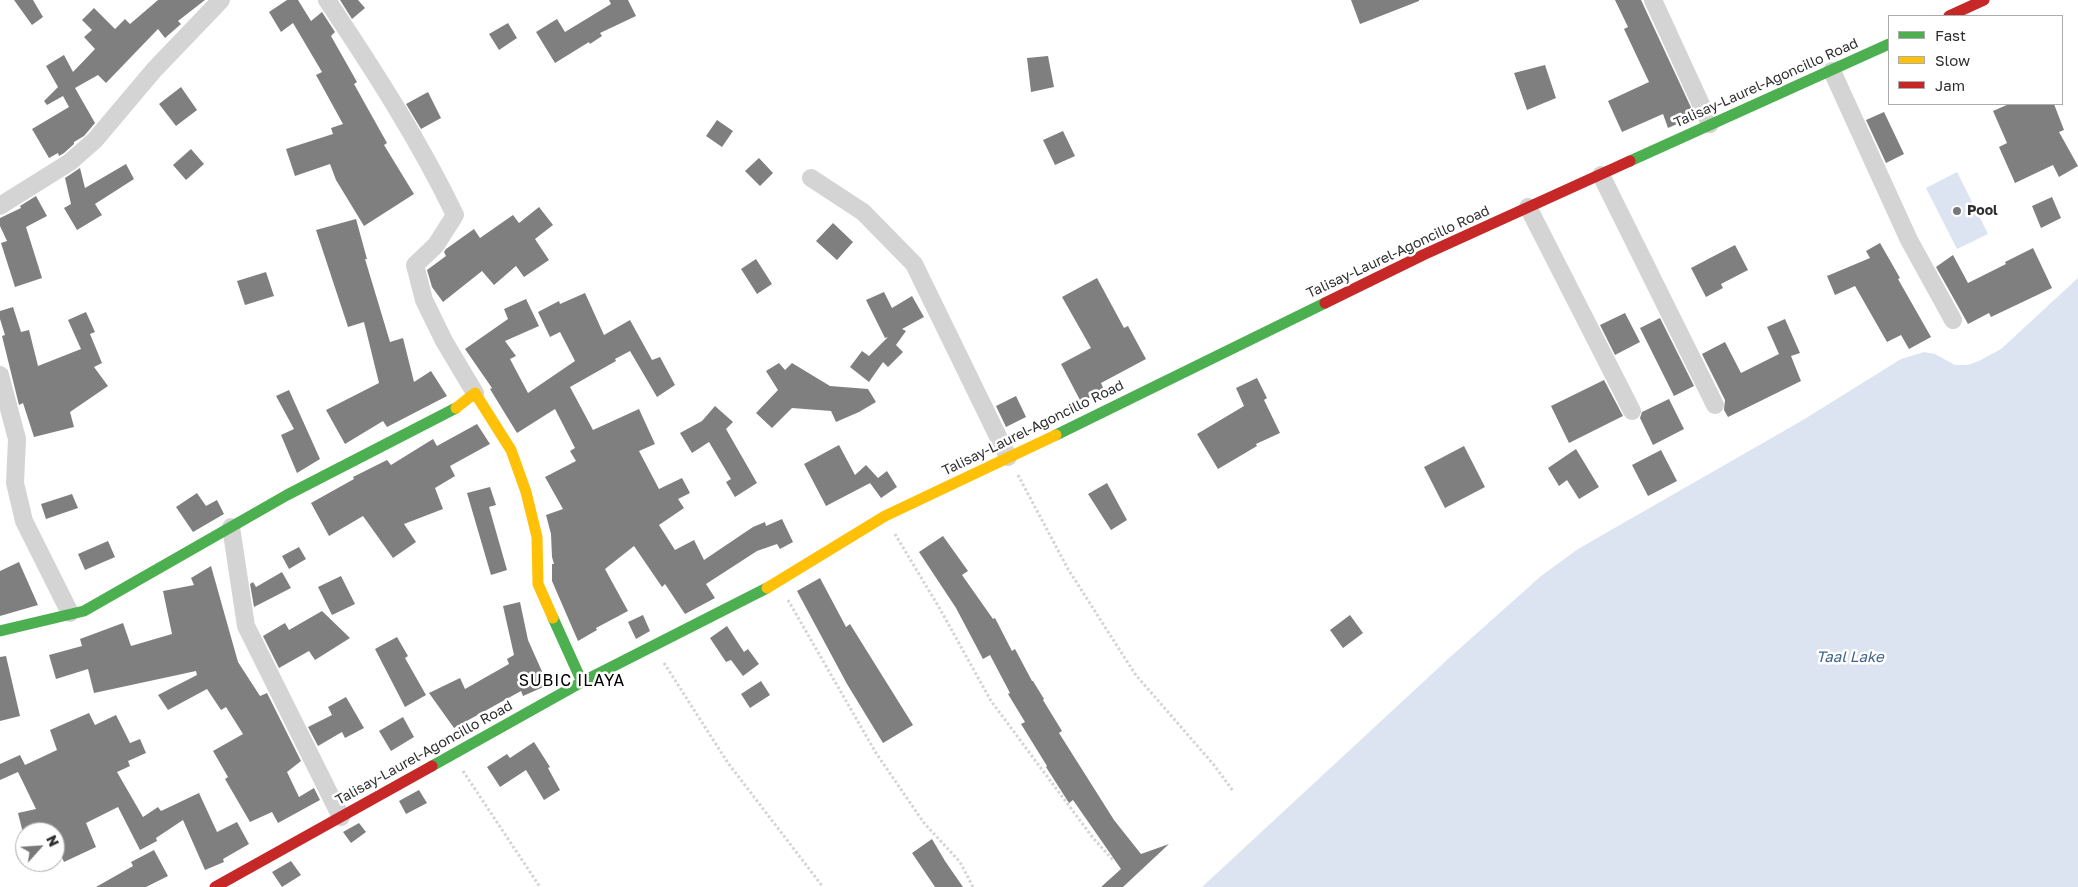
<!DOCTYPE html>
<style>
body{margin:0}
#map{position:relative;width:2078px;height:887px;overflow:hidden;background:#fff;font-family:"Golos Text",sans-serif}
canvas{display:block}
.legend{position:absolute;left:1888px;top:15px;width:175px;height:90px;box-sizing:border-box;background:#fff;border:1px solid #acacac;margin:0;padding:6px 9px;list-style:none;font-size:15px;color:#2f2f2f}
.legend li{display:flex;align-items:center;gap:10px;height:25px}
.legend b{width:25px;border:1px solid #acacac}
.north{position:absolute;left:15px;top:822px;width:50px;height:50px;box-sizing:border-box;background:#fff;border:1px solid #acacac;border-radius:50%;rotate:64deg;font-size:14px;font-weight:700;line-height:20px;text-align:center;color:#2f2f2f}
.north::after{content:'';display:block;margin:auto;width:18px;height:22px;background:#787878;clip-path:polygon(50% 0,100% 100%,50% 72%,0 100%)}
</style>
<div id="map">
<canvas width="2078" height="887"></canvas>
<ul class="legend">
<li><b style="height:6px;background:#4caf50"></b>Fast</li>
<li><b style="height:6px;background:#ffc107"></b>Slow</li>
<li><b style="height:6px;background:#c62828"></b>Jam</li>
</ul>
<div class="north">N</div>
</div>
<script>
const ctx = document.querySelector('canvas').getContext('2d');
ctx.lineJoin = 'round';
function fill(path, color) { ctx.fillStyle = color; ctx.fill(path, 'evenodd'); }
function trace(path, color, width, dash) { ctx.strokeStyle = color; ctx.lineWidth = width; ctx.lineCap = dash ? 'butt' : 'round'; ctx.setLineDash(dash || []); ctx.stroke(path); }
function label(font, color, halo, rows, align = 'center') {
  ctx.font = font + ' "Golos Text",sans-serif'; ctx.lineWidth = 5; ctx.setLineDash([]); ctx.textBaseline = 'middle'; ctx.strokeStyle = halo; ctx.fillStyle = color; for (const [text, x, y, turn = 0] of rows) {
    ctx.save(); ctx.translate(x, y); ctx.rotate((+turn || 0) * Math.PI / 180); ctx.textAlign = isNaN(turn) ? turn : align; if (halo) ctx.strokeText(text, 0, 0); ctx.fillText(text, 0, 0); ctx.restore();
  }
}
fill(new Path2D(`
 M1957,172l31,62 -31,15 -31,-61z
 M2078,278v609h-876l246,-228 93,-83 37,-27 225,-129 98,-61 23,-7 11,2 20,11h13l11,-4 22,-12z`), '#dbe4f0');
fill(new Path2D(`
 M14,0h19l10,17 -11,8z
 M158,0h47l-27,21 3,3 -16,14 -7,-9 -52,54 -8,-8 -23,13 20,35 -11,13 -10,6v2l-10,9 -5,3 -1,-3 -9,5 -17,-29 37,-22 -6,-11 -16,9 -3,-4 14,-14 -12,-21 18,-11 9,17 22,-23 -11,-12 8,-7 -10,-10 12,-12 21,21 10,-10 5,5z
 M287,0h11l13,21 11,-9 13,20 -4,4 26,46 -3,2 33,59 -3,2 30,49 -50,32 -28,-46 -6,-16 -35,12 -9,-27 47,-15 -2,-6 12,-4 -27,-49 6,-3 -29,-49 -12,9 -12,-20z
 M340,0h18l7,8 -13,11z
 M609,0h19l8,16 -36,17 2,3 -12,8 -1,-2 -34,21 -19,-31 21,-13 8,13 46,-28z
 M1351,0h68v1l-59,23z
 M1615,0h26l54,116 -27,12 -5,-14 -41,18 -14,-31 41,-19 -25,-53 4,-2z
 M508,23l9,15 -18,12 -10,-16z
 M1048,56l6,31 -23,5 -4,-34z
 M1545,65l11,33 -29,12 -13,-37z
 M181,87l16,23 -21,16 -17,-22z
 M428,92l13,26 -20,11 -15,-25z
 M2009,104h45l10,26 -5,2 19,34 -19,11 -6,-12 -38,18 -16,-36 8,-4 -14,-32z
 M1884,112l20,42 -18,9 -20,-43z
 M717,120l16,11 -11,16 -16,-11z
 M1063,131l12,25 -20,9 -12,-25z
 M191,149l13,15 -18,16 -13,-15z
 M759,158l14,15 -13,13 -15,-15z
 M126,164l8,15 -39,25 7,11 -25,15 -13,-22 7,-4 -6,-26 15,-10 5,20z
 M36,196l11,20 -21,11 16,51 -27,9 -14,-44 6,-2 -7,-15v-8l21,-10 -1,-2z
 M2052,197l9,21 -20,10 -9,-22z
 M539,207l14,18 -18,14 14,21 -25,17 -8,-11 -22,19 -12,-14 -39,31 -11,-15 -5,-17 19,-14 -2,-4 2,-3 28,-20 6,9 33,-23 6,8z
 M356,219l11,40h-2l25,83 13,-4 11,44 17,-11 16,25 -60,31 -4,-6 -38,23 -19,-34 53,-27 -15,-61 -16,5 -32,-97z
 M833,223l20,19 -16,18 -21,-19z
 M1880,243l20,35 -2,1 33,58 -22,12 -8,-14 -14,7 -32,-56 -20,9 -8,-19 43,-18 -4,-7z
 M1735,245l13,25 -27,14 2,4 -17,9 -15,-29z
 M2033,248l19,40 -61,29 -2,-4 -21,11 -32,-57 17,-12 15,28 38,-19 -1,-2z
 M756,259l16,25 -15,10 -16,-25z
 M266,272l8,24 -29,9 -8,-24z
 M1097,278l27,50 4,-2 18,33 -45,24 3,7 -23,12 -20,-38 30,-16 -29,-51z
 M884,292l8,16 20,-12 12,21 -22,12 4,2 -10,14 7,7 -15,15 -5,-5 -14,20 -19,-15 12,-16 7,5 19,-19 -3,1 -19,-38z
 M585,293l19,42 26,-15 22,40 8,-3 15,28 -18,12 -27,-46 -15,8 1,2 -46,26 23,43 46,-21 16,35 -16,7 20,38 23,-11 8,15 -12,6 6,9 -25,17 16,25 19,-10 10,20 49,-33 12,-5 1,4 16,-7 11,23 -13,7 -3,-5 -20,7 -51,33 9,14 -30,16 -20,-30 -3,3 -28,-41 -29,23 23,42 -32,17 1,2 -19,11 -26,-60v-17h2l-2,-7 -1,-23 -5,-19 17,-6 -18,-32 31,-16 -6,-10 5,-3 -20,-39 -38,24 -27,-44 2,-1 -27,-39 43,-30 -4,-10 22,-10 13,27 -34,15 11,15 -6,3 18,34 47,-32 -15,-29 -10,5 -12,-25 21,-11 1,3z
 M13,307l8,25 8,-2 9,36 43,-17 -13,-29 18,-8 9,20 -5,2 12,29 -8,4 14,19 -38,26 4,15 -40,10 -11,-34 -4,2 -17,-69 3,-1 -5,-16v-8z
 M1625,313l15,29 -25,13 -15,-30z
 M1660,318l34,68 -20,10 -34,-68z
 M1785,319l15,34 -9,3 10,25 -73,36 -4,-7 1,-10 -23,-46 23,-12 16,31 38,-19 -12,-27z
 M779,363l6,7 7,-7 38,23 38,3 8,13 -17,10 -23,10 -5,-11 -39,-3 -20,20 -16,-15 22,-23 -12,-19z
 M1257,378l10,20 -3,2 16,33 -24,11 1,2 -39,23 -21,-35 47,-28 -8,-18z
 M1604,380l19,36 -54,27 -18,-37z
 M289,390l31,69 -23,14 -16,-38 13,-6 -18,-33z
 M1016,396l10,21 -20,10 -10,-21z
 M1669,399l15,30 -31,16 -13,-27 2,-6z
 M715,406l18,16 -7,7 31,54 -22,14 -9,-15 5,-3 -22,-37 -17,11 -12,-20 22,-12z
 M477,424l13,20 -40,22 5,10 -20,12 8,21 -39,15 12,18 -23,16 -30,-42 -34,20 -18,-33 43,-24 -1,-2 34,-17 4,5 42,-26 4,7z
 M839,445l16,30 11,-10 12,13 9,-7 10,16 -16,11 -11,-15 2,-1 -46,24 -22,-42z
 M1464,446l21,41 -40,21 -21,-41z
 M1576,449l23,38 -20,12 -12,-19 -8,6 -11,-18z
 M1661,450l16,31 -29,15 -16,-31z
 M1107,483l20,37 -16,10 -23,-36z
 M490,487l6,18 -7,2 18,63 -16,5 -24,-82z
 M197,493l9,13 11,-6 7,14 -31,18 -17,-25z
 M72,494l6,14 -32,11 -5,-15z
 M943,536l25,35 -6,4 31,44 2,-1 17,33 3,-2 17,32h1l11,18 -1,1 19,31 -3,2 55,87 27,34 28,-10 -46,43h-22l20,-18 -48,-69 -4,3 -23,-36 1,-1 -26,-42 4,-2 -17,-28 2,-1 -20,-38 -7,4 -27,-51 -37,-56z
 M108,541l7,16 -30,13 -7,-16z
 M299,547l7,12 -17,10 -7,-13z
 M19,562l19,43 -38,11v-45z
 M211,566l27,96 22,34 7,-3 34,68 -14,11 12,25 15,-9 6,12 -42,23 -6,-11 -22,10 -25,-43 3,-2 -15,-26 30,-17 -17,-27 -5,3 -14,-21 -39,21 -10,-15 39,-20 -1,-4 -102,22 -6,-24 -32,10 -7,-24 33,-9 -2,-7 43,-16 8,23 41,-12 -9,-43 31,-6 -3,-7z
 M282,572l9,16 -37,19 -4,-23 3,-2 3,5z
 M341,576l14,28 -23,11 -14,-28z
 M820,578l26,49 4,-3 63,101 -30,18 -36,-59 -50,-93z
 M520,602l8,38 20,45 -25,11 -2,-5 -67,37 -25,-35 31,-15 5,11 44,-25 -2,-5 7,-4 -11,-49z
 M322,611l28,27 -35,22 -6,-9 -30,17 -16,-32 22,-13 4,7z
 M643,615l7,16 -14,8 -8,-17z
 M1350,615l13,18 -20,15 -13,-18z
 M727,626l17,26 4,-3 11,15 -16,12 -12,-16 -5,2 -16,-24z
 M397,637l11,19 -3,2 21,37 -21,12 -30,-58z
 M6,656l14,60 -20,5v-64z
 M761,681l9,14 -20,13 -9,-14z
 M346,697l18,31 -19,10 -3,-6 -24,14 -10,-19 24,-12 -4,-8z
 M89,713l6,12 21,-10 14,28 10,-4 6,14 -18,8 2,5 -13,6 26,45 15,-10 3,4 38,-18 18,39 20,-10 12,22 -26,15 1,3 -19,8 -22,-50 -27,18 1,3 -17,9 -22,-43 -32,16 10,24 -32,15 -9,-20v-10h-5l-2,-5 -25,6 -5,-20 18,-4 -18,-37 -18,8v-16l20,-9 5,10 32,-15 -7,-20z
 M403,717l11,20 -23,14 -12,-20z
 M534,742l16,25 -2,1 12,22 -16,10 -18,-30 -26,17 -13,-20 20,-13 3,4z
 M419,790l8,13 -21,11 -7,-13z
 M359,823l7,9 -15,11 -8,-11z
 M932,839l13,22 18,26h-28l-23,-34z
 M154,850l14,26 -22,11h-50l37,-21 -2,-4z
 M291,861l10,14 -19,12 -10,-15z`), '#7f7f7f');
trace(new Path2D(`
 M1018,475l50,94 67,105 79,91 19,26
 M895,534l45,75 51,92 102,137 21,23
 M788,600l88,153 48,70 36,39 13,25
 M664,663l64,100 95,124
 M463,771l77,116`), '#d4d4d4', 3, [2.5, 2.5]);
trace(new Path2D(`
 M327,0c46,69 92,140 128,215l-19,30 -21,20 9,35 20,41 31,52
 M1653,0l57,124
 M1832,71l77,169 44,80
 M1601,175l114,230
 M811,178l52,34 51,52 94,193
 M0,206l70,-44 25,-22 59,-70 67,-70
 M1528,207l104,204
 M0,375l17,64 -2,44 9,38 46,92
 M231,527l15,99 95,191`), '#d4d4d4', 18);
trace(new Path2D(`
 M1630,161l259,-117
 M1056,435l269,-132
 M553,618l29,64
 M0,631l84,-20 203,-116 169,-87
 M432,766l150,-84 185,-94`), '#4caf50', 11);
trace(new Path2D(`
 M456,408l19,-15 36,57 15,42 11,45 1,47 15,34
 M767,588l118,-72 171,-81`), '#ffc107', 11);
trace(new Path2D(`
 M1949,16l35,-16
 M1325,303l98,-48 207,-94
 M215,887l217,-121`), '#c62828', 11);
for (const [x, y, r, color] of [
 [1957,211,5,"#787878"]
]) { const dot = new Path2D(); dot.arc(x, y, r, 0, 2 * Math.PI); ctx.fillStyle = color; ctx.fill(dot); trace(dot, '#fff', 2); }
label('14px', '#2f2f2f', '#fff', [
 ["Talisay-Laurel-Agoncillo Road",1766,83,-24],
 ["Talisay-Laurel-Agoncillo Road",1398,252,-25],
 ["Talisay-Laurel-Agoncillo Road",1033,428,-26],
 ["Talisay-Laurel-Agoncillo Road",424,753,-29]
]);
label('bold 14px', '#2f2f2f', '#fff', [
 ["Pool",1967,211]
], 'left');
label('italic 15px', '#41648c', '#fff', [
 ["Taal Lake",1850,657]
]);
ctx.letterSpacing = '1px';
label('16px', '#000', '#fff', [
 ["SUBIC ILAYA",572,681]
]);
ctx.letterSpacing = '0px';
</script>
